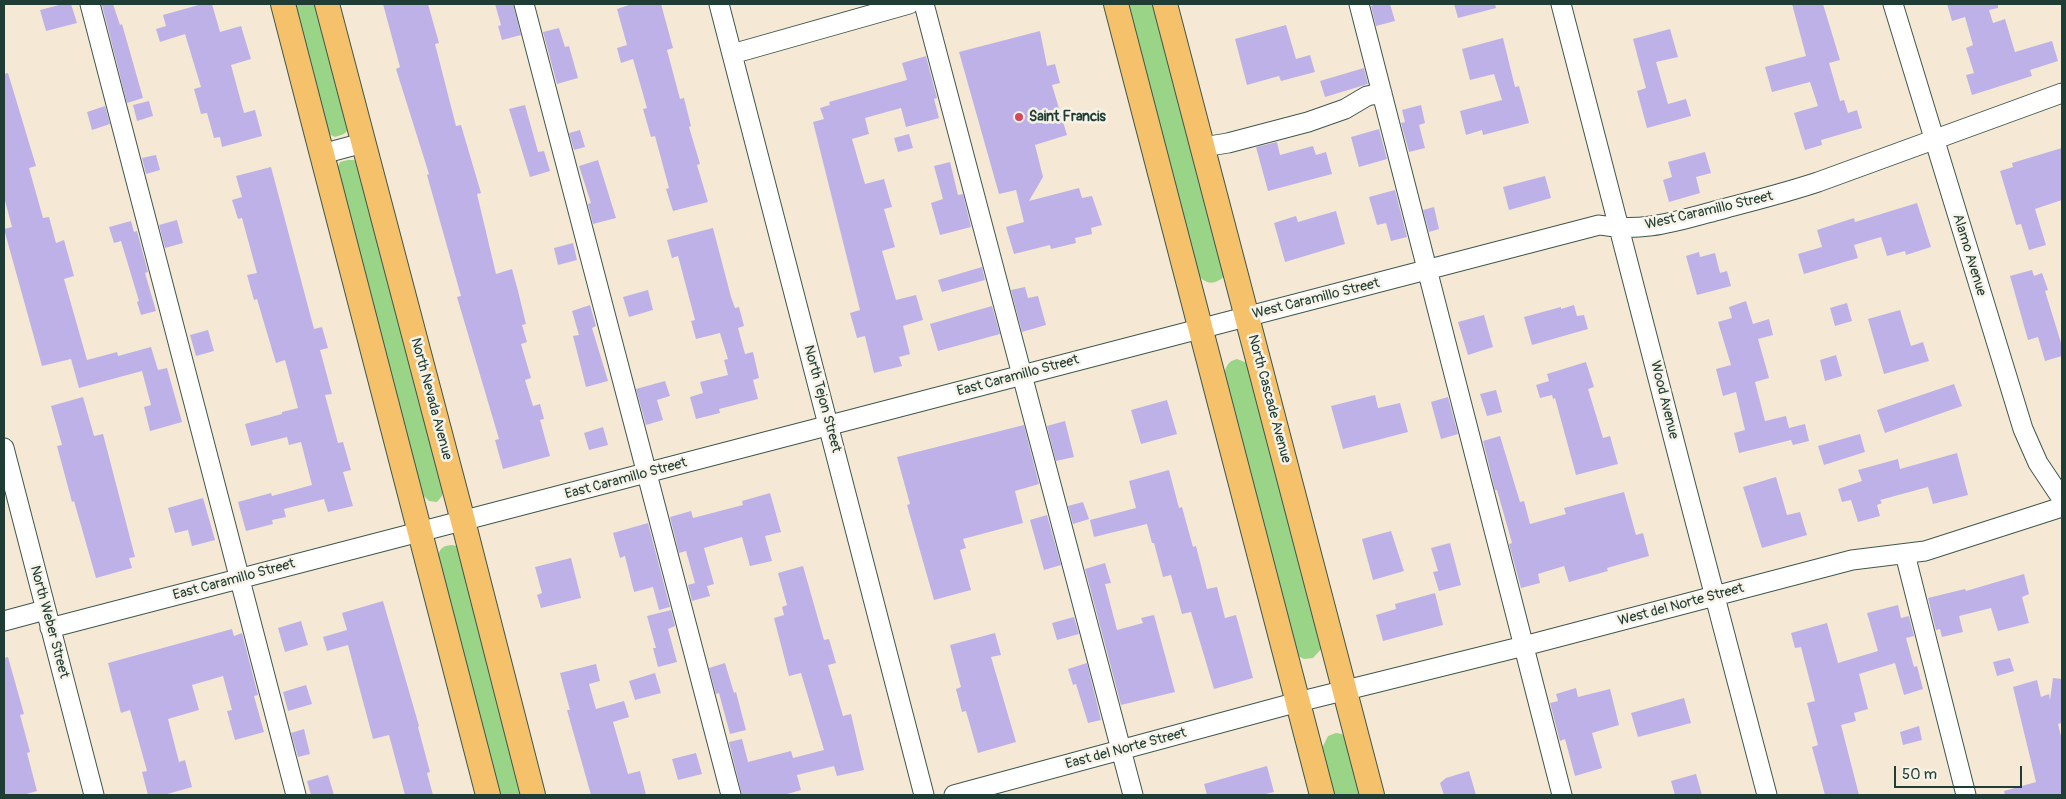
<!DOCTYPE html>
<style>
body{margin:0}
#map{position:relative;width:2066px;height:799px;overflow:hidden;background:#f5e9d5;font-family:Pangolin,sans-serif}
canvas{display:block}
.frame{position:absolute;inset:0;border:5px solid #1f3d34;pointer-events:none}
.scale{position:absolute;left:1894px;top:766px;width:128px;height:22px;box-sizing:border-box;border:2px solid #1f3d34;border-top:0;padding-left:6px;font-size:15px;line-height:18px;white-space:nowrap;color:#1f3d34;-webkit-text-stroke:4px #f7f3e8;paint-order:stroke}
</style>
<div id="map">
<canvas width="2066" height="799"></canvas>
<div class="frame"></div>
<div class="scale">50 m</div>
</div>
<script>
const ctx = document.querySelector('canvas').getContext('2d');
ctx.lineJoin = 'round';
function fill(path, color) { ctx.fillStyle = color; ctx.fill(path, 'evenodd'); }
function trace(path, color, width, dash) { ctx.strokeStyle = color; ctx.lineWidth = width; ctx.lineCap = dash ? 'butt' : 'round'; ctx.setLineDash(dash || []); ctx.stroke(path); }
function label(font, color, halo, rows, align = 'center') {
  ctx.font = font + ' Pangolin,sans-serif'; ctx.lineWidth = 5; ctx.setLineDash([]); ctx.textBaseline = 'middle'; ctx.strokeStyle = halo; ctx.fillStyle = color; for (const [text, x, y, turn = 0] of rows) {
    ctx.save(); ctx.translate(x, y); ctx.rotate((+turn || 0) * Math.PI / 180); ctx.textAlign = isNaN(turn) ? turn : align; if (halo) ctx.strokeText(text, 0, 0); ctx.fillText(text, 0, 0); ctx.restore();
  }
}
fill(new Path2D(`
 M294,4h25l29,126 -4,4 -9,3 -8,-4z
 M1128,4h29l68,272c-11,9 -18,9 -27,-1z
 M348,160h6l7,7 84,320 -3,9 -5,6 -8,-1 -6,-6 -87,-324 4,-9z
 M1237,359l13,5 74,282 -11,12 -9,1 -8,-4 -72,-280c2,-9 4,-14 13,-16z
 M451,545l7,1 67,249h-25l-62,-239c2,-8 5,-10 13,-11z
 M1336,733l6,1 5,6 15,55h-28l-12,-47 6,-12z`), '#9ad487');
fill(new Path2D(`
 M63,4h8l6,19 -31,8 -6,-21z
 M108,4h5l7,21 2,-1 21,74 -16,5 -25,-98z
 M202,4h10l8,28 21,-6 10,33 -20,6 13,48 11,-3 7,26 -40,11 -2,-10 -6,1 -7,-25 -6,1 -7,-25 7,-2 -16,-53 -25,8 -4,-13 10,-3 -3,-11z
 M383,4h45l11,39 -4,1 21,82 5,-1 20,68 -4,1 19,80 16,-5 6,22 8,33 -4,1 5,17 -6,2 10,34 -6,2 8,26 7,-2 4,15 -4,1 10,36 -47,13 -8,-29 4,-1 -42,-142 4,-1 -34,-121 2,-1 -33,-105 4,-2z
 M495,4h18l8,31 -19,5 -4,-14 3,-1z
 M632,4h29l12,44 -6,2 13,49 4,-1 7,28 -2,1 11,37 -3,1 11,37 -35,9 -7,-22 3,-1 -14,-52 -4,1 -8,-28 4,-1 -14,-49 -12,4 -4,-15 10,-3 -10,-36z
 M1377,4h13l5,17 -19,5 -5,-20z
 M1454,4h41l1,4 -38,10z
 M1792,4h31l17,56 -11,3 11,38 4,-1 4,13 9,-3 5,18 -41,12 1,5 -17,5 -11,-37 24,-7 -8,-24 -38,10 -7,-25 41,-11z
 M1947,4h51v4l-9,2 4,13 12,-4 10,33 37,-11 6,20 -28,9 2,6 -60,19 -6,-20 8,-2 -8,-25 7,-3 -8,-28 -13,4z
 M1286,25l10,34 14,-4 5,17 -34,9 -2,-5 -32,9 -12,-46z
 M559,28l6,19 4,-1 9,32 -21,6 -14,-52z
 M1670,29l8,28 -22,5 12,42 18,-5 5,17 -44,12 -10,-37 9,-3 -13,-49z
 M1040,31l7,35 8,-2 5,19 -8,2 15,50 -32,10 8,32 -14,24 50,-13 3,10 10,-2 10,29 -11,3 1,6 -17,4 1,5 -25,6 -1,-4 -36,9 -8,-27 18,-5 -8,-32 -17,4 -40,-142z
 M1503,38l12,49 4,-1 10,37 -46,12 -1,-5 -16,5 -6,-24 42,-11 -8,-26 -24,6 -8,-31z
 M926,56l11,42 -3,1 5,19 -33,9 -5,-19 -36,10 4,16 -17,5 13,45 19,-5 8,28 -8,2 11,38 -13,4 14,49 20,-5 7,25 -20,6 7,28 -11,3 3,9 -28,7 -9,-37 -8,2 -7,-25 10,-3 -47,-188 11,-3 -4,-11 10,-3 -1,-3 78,-22 -5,-17z
 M1364,68l4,16 -43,13 -5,-16z
 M8,73l28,93 -7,2 14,50 6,-1 7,26 8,-3 10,36 -10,3 23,81 30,-8 1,4 33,-9 7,23 9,-2 15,54 -32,9 -6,-24 7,-2 -9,-34 -63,17 -8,-29 -29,7 -38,-137 8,-2 -8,-30v-123z
 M149,101l4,15 -16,5 -4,-16z
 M525,105l13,47 6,-1 6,20 -20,6 -21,-68z
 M1421,105l4,18 -6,2 6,23 -16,4 -8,-29 4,-1 -3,-12z
 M105,106l5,18 -18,6 -5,-18z
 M1379,129l8,30 -28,8 -8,-30z
 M580,130l5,17 -11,3 -5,-17z
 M909,134l4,14 -15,4 -4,-14z
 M1277,142l3,13 33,-9 3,9 10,-3 6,22 -64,17 -12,-44z
 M2062,148v52l-27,9 11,36 -17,5 -8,-26 -5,1 -16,-54 13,-4 -1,-4z
 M1705,152l6,21 -15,4 4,16 -31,9 -6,-22 9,-3 -4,-15z
 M156,155l4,15 -14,4 -4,-16z
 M598,160l18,58 -23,6 -5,-20 3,-1 -12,-37z
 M950,162l8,33 5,-1 8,33 -31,8 -9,-32 12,-4 -9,-33z
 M271,167l43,162 8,-2 6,21 -8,2 12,44 -7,1 13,48 5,-1 8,28 -8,2 10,34 -25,6 -4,-13 -40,10 2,8 -14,3 1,4 -27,7 -8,-29 33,-9 1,3 40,-11 -11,-43 -12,3 -2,-8 -36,9 -6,-22 37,-10v-2l16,-4 -13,-48 -9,3 -19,-64 -3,1 -7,-25 10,-2 -15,-55 -4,1 -6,-19 10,-3 -6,-21z
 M1545,176l6,22 -42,12 -6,-23z
 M1395,190l12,47 -16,4 -5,-18 -9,2 -8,-28z
 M1917,203l14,44 -25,8 -1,-4 -18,5 -6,-19 -27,8 4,13 -54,16 -6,-20 24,-7 -5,-17 37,-12 1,4z
 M1434,207l5,22 -10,3 -6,-22z
 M1336,211l9,33 -60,18 -11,-39 22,-7 2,6z
 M177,220l6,23 -18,5 -6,-23z
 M131,221l3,11 3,-1 11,41 -3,1 11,38 -15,4 -4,-13 2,-1 -18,-60 -7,2 -5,-16z
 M713,228l18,69 4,11 4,-1 5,19 -6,2 7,26 8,-2 6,26 -6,2 5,19 -39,10 1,4 -24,6 -6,-22 13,-4 -3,-11 28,-7 -4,-15 4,-1 -8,-26 -24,6 -5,-18 4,-1 -17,-64 -6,2 -5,-18z
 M573,243l4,17 -19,5 -4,-17z
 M1699,252l1,5 15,-4 5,20 7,-2 4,15 -34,9 -11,-39z
 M982,267l3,13 -43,12 -4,-12z
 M2032,270l2,6 8,-3 6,17 -3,1 17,55v10l-17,5 -7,-24 -10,3 -18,-64z
 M1025,287l3,11 10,-2 8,29 -24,7 -11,-42z
 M648,290l5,20 -24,7 -6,-20z
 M1746,301l7,23 16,-5 4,16 -15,4 11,39 -14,4 10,39 21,-5 3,12 16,-4 4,17 -16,4 -2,-5 -52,13 -5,-20 11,-3 -9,-38 -13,4 -7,-27 15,-4 -13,-43 14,-4 -3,-11z
 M1847,303l5,18 -17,5 -5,-18z
 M590,305l6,21 -4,2 16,53 -22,6 -13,-51 6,-1 -7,-24z
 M1574,305l3,11 7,-1 4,14 -56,16 -8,-28 37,-10v2z
 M992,306l8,28 -62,17 -8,-27z
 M1900,310l11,36 12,-4 6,19 -45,13 -16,-55z
 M1484,315l9,32 -25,8 -10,-33z
 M208,330l6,21 -18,5 -6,-21z
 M1836,355l6,21 -17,5 -5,-21z
 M1586,362l8,25 -6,2 15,49 7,-2 8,28 -42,11 -21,-77 -2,1 -1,-4 -12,3 -4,-13 13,-4 -2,-7z
 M665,381l5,15 -13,4 6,20 -17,5 -10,-36z
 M1954,384l8,22 -77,27 -8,-23z
 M1496,390l6,22 -15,4 -7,-22z
 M1375,395l3,13 22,-5 8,29 -65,17 -12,-43z
 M83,397l11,39 9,-2 32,123 -6,1 3,10 -36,10 -22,-77 -2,1 -15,-56 5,-1 -11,-39z
 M1448,397l10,37 -17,5 -10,-37z
 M1167,400l10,34 -36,10 -10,-34z
 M1065,421l9,36 -18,4 -9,-35z
 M1024,425l15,59 -24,7 8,32 -60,16 3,9 -6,2 11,40 -37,10 -27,-95 3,-1 -13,-47z
 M603,427l5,18 -19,5 -5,-17z
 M1860,434l5,18 -41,13 -6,-19z
 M1500,436l20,66 4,-1 6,23 36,-10 -2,-6 60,-16 12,43 7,-2 6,23 -42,12 1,3 -39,11 -5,-16 -26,8 2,9 -19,5 -12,-44 3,-1 -15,-53h-2l-12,-49z
 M1957,453l11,42 -35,9 -5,-17 -48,13 2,3 -5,2 3,11 -22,6 -7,-22 -9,2 -4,-13 24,-8 -4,-11 40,-11 2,10z
 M1169,470l10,38 3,-1 11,40 3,-1 11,43 10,-2 8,31 11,-3 17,63 -39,11 -23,-77 -9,2 -11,-39 -8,2 -9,-34h-2l-5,-19 -53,13 -4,-17 46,-12 -7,-27z
 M1776,477l11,38 13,-3 7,23 -45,13 -19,-61z
 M770,493l11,39 -16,4 7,25 -22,5 -8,-29 -38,11 10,36 -7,2 3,10 -18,5 -4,-16 7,-2 -9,-32 -7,2 -9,-36 21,-6 2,7 50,-13 -1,-4z
 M203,498l12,42 -23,6 -4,-16 -13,3 -7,-25z
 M1083,502l6,17 -16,5 -5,-18z
 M1047,515l14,50 -17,5 -14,-50z
 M648,523l22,84 -11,3 -6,-23 -19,5 -9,-36 -5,2 -7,-25z
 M1391,531l13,40 -31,9 -11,-41z
 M1450,543l11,42 -22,6 -6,-19 5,-1 -7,-23z
 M571,558l10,40 -40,10 -4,-13 5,-2 -7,-26z
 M1105,563l6,20 -6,1 12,46 26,-7 -2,-5 13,-3 21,77 -54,13 -36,-136z
 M803,566l21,74 5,-1 7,24 -8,2 15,51 8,-2 13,56 -27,6 -3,-10 -37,9 4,15 -17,5h-42l-13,-53 13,-3 6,23 43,-11 2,7 31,-8 -23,-77 -12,3 -15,-58 10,-3 -2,-8 5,-2 -9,-32z
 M2024,574l5,20 -7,3 7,26 -31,8 -7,-23 -32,8 4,16 -21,5 -2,-8 -4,1 -8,-32 37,-9 1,2z
 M1435,593l8,32 -60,16 -7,-26 20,-6 -1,-5z
 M383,601l36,125 -1,1 12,45 -3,1 6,22h-28l-16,-60 -16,4 -25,-94 -21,6 -4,-14 24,-7 -5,-17z
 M1898,605l3,13 8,-2 5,20 -8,2 8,29 3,-1 6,23 -19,6 -9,-32 -36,11 9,35 -14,4 2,8 -15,4 18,70h-34l-13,-48 6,-2 -11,-42 8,-2 -14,-54 -6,1 -4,-15 36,-10 11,40 40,-12 -11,-38z
 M671,610l4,16 -7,3 9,33 -19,5 -5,-19h3l-9,-32z
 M1074,617l5,17 -22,6 -5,-17z
 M301,621l7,24 -23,7 -7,-24z
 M232,629l2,7 8,-3 16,62 -4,1 10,36 -29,8 -8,-29 5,-1 -9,-34 -31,9 7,25 -31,9 11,43 6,-2 7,27 -28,8h-16l-6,-23 5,-1 -17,-61 -9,3 -13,-50z
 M995,633l6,22 -10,2 25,85 -38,11 -12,-42 -4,1 -6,-23 5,-2 -11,-42z
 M8,657l16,57 -4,1 10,37 -3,1 10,38 -14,4h-19v-137z
 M2010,658l4,13 -17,5 -4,-14z
 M725,663l9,30 2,-1 10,38 -16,4 -11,-41 -3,1 -7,-26z
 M1087,663l14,57 -13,3 -12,-39 -3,1 -5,-16z
 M596,664l4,17 -11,3 7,25 28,-8 5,16 -16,5 15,52 12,-3 6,24h-55l-24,-85h3l-10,-37z
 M655,673l6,20 -26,7 -6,-19z
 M2053,678l9,1v44l-4,1 4,16v55h-57l-1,-4 32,-9 -23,-95 24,-7 4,17 8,-3 1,6z
 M306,685l6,19 -24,7 -5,-19z
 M1576,688l2,9 32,-8 9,36 -27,8 10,35 -27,8 -10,-37 -5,2 -10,-38 8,-2 -2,-7z
 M1684,698l7,25 -53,14 -7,-24z
 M1919,726l3,14 -19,5 -3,-13z
 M304,729l6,25 -12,3 -7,-24z
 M696,753l6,21 -24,6 -6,-21z
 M1267,766l7,26 -13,3h-54l-3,-11z
 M1469,771l7,24h-32l-4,-12 6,-5z
 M1696,774l6,21h-27l-4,-14z
 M328,775l6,20h-23l-4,-14z`), '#beb1e8');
const minor = new Path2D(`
 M90,4l206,791
 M524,4l207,791
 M719,4l205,791
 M924,4l209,791
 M1359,4l203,791
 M1561,4c70,263 135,528 206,791
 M1893,4l130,425 15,34 24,36
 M732,54l177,-50
 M1203,147l25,-4 80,-21 37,-13 22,-13 15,-3
 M322,154l41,-11
 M4,448l90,347
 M1905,554l61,241
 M4,621l41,-11
 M50,628l1549,-403c44,8 77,-4 120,-15 33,-9 66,-17 99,-28l244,-89
 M954,795l344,-93 226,-56 328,-86 73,-9 137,-44`);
const major = new Path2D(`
 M283,4l205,791
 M327,4l136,517 70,274
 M1116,4l206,791
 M1165,4l207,791`);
trace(minor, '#3f574c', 21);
trace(major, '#3f574c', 26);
trace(minor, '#fff', 19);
trace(major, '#f5c16b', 24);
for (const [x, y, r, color] of [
 [1019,117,5,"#d1495b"]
]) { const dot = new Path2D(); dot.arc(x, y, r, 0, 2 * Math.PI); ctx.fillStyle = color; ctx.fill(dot); trace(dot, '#f7f3e8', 2); }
label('bold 14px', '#1f3d34', '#f7f3e8', [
 ["Saint Francis",1029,117]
], 'left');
label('14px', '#1f3d34', '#f7f3e8', [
 ["West Caramillo Street",1709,211,-13],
 ["Alamo Avenue",1969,255,73],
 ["West Caramillo Street",1316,299,-14],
 ["East Caramillo Street",1018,376,-15],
 ["North Nevada Avenue",431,399,75],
 ["North Tejon Street",822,399,75],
 ["North Cascade Avenue",1269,399,75],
 ["Wood Avenue",1664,400,76],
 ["East Caramillo Street",626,479,-15],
 ["East Caramillo Street",234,580,-15],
 ["West del Norte Street",1681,605,-15],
 ["North Weber Street",49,622,75],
 ["East del Norte Street",1126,749,-15]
]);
</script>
